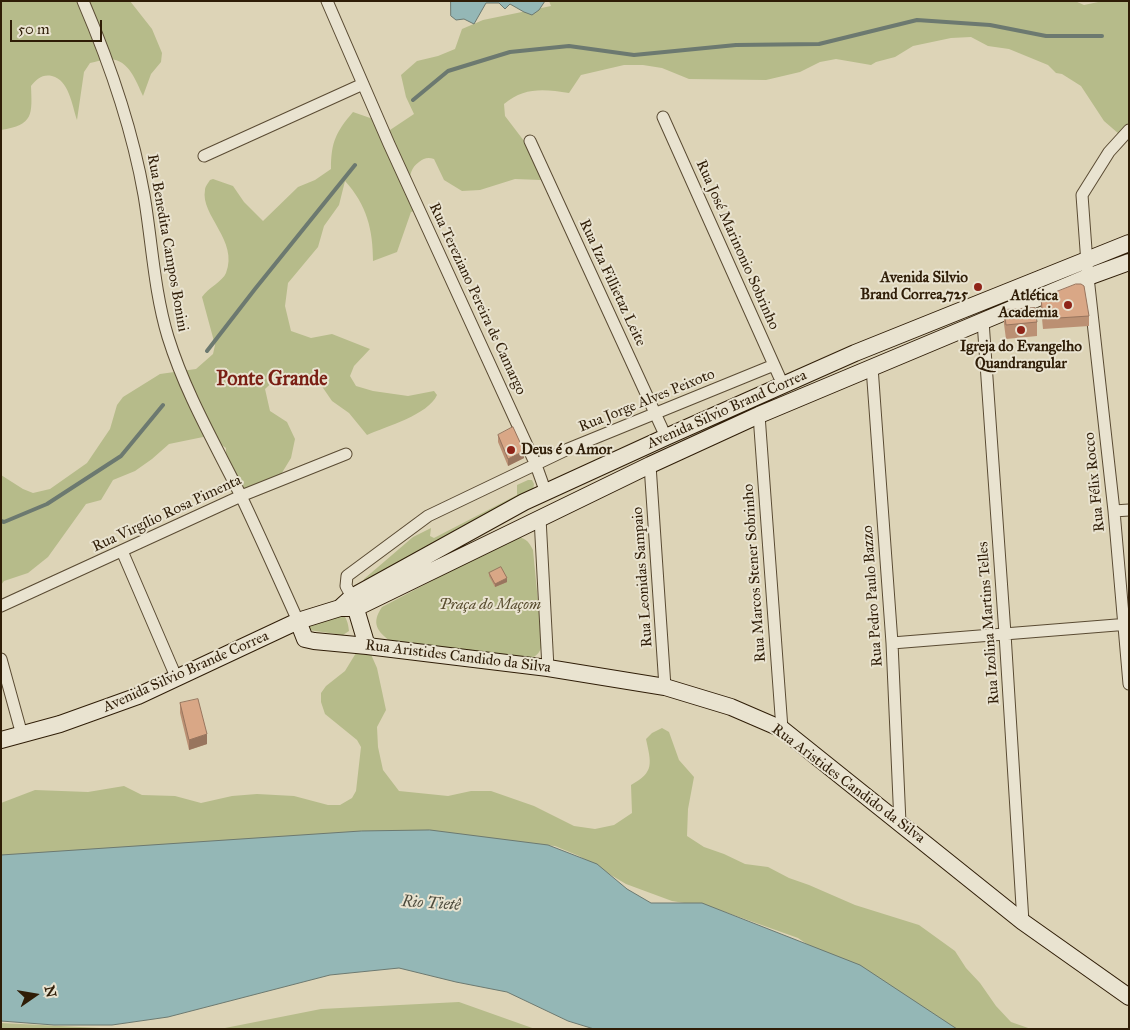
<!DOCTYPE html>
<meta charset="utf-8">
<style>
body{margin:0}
#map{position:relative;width:1130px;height:1030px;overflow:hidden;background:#ddd4b7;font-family:"IM FELL Great Primer",serif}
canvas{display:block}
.frame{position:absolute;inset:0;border:2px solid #2f1d07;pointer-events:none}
.north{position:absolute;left:10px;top:970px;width:50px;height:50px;-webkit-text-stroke:4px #e9e3d0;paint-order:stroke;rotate:77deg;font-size:14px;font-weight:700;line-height:20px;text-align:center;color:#2f1d07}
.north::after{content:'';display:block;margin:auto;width:18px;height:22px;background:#2f1d07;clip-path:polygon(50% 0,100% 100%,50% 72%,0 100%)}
.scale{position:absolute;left:10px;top:20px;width:92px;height:22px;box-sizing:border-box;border:2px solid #2f1d07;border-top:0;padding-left:6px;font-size:15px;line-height:18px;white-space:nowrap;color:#2f1d07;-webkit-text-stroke:4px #e9e3d0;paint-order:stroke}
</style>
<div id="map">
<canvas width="1130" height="1030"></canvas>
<div class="frame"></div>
<div class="north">N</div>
<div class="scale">50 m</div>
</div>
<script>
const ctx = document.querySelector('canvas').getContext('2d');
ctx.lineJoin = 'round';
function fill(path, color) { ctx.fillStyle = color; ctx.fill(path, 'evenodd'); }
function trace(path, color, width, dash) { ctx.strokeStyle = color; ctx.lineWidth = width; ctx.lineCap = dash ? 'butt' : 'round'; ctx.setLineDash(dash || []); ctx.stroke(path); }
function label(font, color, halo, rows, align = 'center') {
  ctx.font = font + ' "IM FELL Great Primer",serif'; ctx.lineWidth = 4; ctx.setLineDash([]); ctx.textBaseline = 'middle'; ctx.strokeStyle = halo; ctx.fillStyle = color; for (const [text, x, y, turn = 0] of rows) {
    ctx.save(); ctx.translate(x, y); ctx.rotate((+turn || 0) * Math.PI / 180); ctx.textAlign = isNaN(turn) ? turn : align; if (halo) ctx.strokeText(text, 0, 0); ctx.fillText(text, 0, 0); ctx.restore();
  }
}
fill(new Path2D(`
 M1,1h129l22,28 10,24 -1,9 -10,12 -8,22c-7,-15 -14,-36 -33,-37 -7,0 -14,3 -20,4l-6,9 -7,48c-5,-15 -8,-40 -25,-44 -10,-2 -15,3 -21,10 1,28 3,39 -30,44z
 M549,1h526l9,4 19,-4h26v133h-10l-15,-13 -23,-35 -19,-12 -6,-1 -8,-8 -39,-16 -21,-3 -17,-9 -20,1 -38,8 -18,11 -19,5 -5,3 -35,-6 -16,3 -20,10 -34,8 -77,-1 -27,-11 -19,-3h-19l-43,10 -12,18c-25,-4 -45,-6 -65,11l1,12 32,42 6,15 -2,7 -26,-1 -35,11 -18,1 -18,-11 -10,-21c-6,-2 -10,-1 -15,3 -16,11 -7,33 -4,49l-4,1 -14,40 -24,9c0,-31 -6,-56 -28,-80l-6,24 -15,21 -6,21 -30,36 -3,23 6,25 20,7 21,-4 38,15 -16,17 -4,10 6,10 17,5 35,5 26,-5 3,4c-9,20 -50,31 -70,40l-18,-22 -17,-12 -11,-16 -20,-7 -20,-4 -16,15 5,22 17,11 8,17 -4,19 -11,18 -47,22 -7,-30v-20l-18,-12 -39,8 -17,15 -17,12 -22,9 -12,20 -15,4 -38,53 -20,16 -24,8 -3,4v-110l22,14 10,4 17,-4 37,-26 23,-34 7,-24 6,-8 37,-23 36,-5 17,-15 2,-9 -13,-48c6,-9 21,-16 24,-24 13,-32 -26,-58 -21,-83 0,-3 3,-7 5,-10l3,-1 20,7 11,16 19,19 35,-34 17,-7 16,-11c0,-27 5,-37 22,-57l20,7 17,11 24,-16 -8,-17 -5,-22 16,-14 21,-5 17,-7 7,-20 21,-9 68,-14z
 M528,480h4l2,4 -1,6 -54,27 -116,65 1,-3 49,-42 18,-9 -1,8 4,2 83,-43v-10z
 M518,537c9,2 11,5 15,13l9,94c-2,9 -5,12 -13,15l-139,-18c-13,-10 -19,-18 -8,-34l130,-68z
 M340,612c7,5 8,11 9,19l-6,4 -34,-5v-4z
 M366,643l11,25 9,42 -9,17 1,20 5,23 16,21 49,5 23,-5h20l43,15 40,20 21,3 19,-4 18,-12 -1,-28c24,-13 20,-22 15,-46l6,-6 10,-5 7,4 10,28 15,17 -6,32 -1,27 17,11 20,7 21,10 23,3 21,11 20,7 46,20 64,20 36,26 11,17 14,15 16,23 15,16 20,7h-88l-85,-50 -60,-41 -84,-30 -42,-7 -46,-17 -47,-28 -24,-10 -91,-9 -463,21v-55l34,-13 53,2 36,-6 18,9 33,1 26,7 31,-7 25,-2 37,2 34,9h12l12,-7 4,-7 5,-44 -4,-7 -32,-26 -4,-12v-9l5,-7 19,-15 14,-23z
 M459,1002l76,27h-315l101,-20z
 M1,1023l119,6h-119z`), '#b6bb8a');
const water = new Path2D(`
 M451,1h94l-6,9 -7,5 -8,-3 -14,-8 -5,5 -6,-6h-13l-12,21 -10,-5 -8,1 -5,-4z
 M430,830l118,15 49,19 30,25 24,14h51l158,62 97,64h-363l-26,-8 -61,-29 -51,-10 -57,-14 -69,7 -162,42 -56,8h-58l-53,-4v-166l360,-24z`);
fill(water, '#94b7b6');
trace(water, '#6c7970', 1);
trace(new Path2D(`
 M413,100l35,-29 62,-19 59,-6 65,9 102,-10 83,-1 98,-24 73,5 56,11h56
 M207,351l48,-62 100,-124
 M1,521l3,1 43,-18 74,-48 42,-51`), '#6c7970', 4);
const street = new Path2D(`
 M83,1c27,63 49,126 61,194 8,47 10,96 24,142 17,55 46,105 72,157 20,42 39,85 58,127
 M327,1l62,143 147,321 10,28
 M663,117l120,268
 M1129,130l-20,22 -27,43 6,82 26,234 15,173
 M530,141l136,296
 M204,156l159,-72
 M983,321l22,313 18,288
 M872,367l20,276 8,180
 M759,415l23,314
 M650,465l15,222
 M1114,511l15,-1
 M540,518l8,150
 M122,551l55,128
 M352,597l-6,-11 1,-10 81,-60 140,-67 206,-84
 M1,606l240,-110 105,-42
 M892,643l237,-19
 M1,659l21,76`);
const secondary = new Path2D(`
 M353,599l14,47
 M340,608l12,-11 172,-95 142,-65 189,-84 274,-110
 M298,621l7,18 9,2 53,5 181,22 117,19 66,20 51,22 241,193 106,75
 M1,740l59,-16 78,-28 160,-75 42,-13h16l294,-143 109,-50 329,-138 41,-15`);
trace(street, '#5a4b33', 13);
trace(secondary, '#2f1d07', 18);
trace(street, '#e9e3d0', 11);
trace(secondary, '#e9e3d0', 16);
fill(new Path2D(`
 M1041,298l48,18v10l-46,3 -2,-21z
 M1004,310l33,12v14l-31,3 -2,-15z
 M498,435l26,23 -16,8 -10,-24z
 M489,573l18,9 -12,5 -6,-11z
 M180,703l27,41 -18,6 -9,-37z`), '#bb9073');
fill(new Path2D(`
 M524,451v7l-16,8v-7z
 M507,578v4l-12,5v-3z
 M207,734v10l-18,6v-10z`), '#98755e');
const building = new Path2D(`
 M1076,284h5l3,2 5,30 -46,3 -2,-21z
 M1035,308l2,14 -31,3 -2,-15z
 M513,427l11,24 -16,8 -10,-24z
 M501,567l6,11 -12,6 -6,-11z
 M198,699l9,35 -18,6 -9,-37z`);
fill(building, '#d9a786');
trace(building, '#98755e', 1);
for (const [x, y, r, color] of [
 [978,287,5,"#8f2418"],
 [1068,305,5,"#8f2418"],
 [1021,330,5,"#8f2418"],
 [511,450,5,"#8f2418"]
]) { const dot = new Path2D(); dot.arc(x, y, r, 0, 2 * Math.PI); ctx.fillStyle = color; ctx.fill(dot); trace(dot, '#e9e3d0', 2); }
label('15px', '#2f1d07', '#e9e3d0', [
 ["Rua Benedita Campos Bonini",167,243,80],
 ["Rua José Marinonio Sobrinho",737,245,66],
 ["Rua Iza Fillietaz Leite",612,283,65],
 ["Rua Tereziano Pereira de Camargo",477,299,65],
 ["Rua Jorge Alves Peixoto",647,401,-22],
 ["Avenida Silvio Brand Correa",727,410,-24],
 ["Rua Félix Rocco",1095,482,-96],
 ["Rua Virgílio Rosa Pimenta",167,514,-25],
 ["Rua Marcos Stener Sobrinho",755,573,-94],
 ["Rua Leonidas Sampaio",643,577,-94],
 ["Rua Pedro Paulo Bazzo",873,596,-94],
 ["Rua Izolina Martins Telles",989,623,-94],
 ["Rua Aristides Candido da Silva",458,657,7],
 ["Avenida Silvio Brande Correa",186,672,-24],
 ["Rua Aristides Candido da Silva",848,784,37]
]);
label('bold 15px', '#2f1d07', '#e9e3d0', [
 ["Avenida Silvio",968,278],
 ["Brand Correa,725",968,295],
 ["Atlética",1058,296],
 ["Academia",1058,313],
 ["Igreja do Evangelho",1021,347,"center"],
 ["Quandrangular",1021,364,"center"],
 ["Deus é o Amor",521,450,"left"]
], 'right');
label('italic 15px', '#584c2e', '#e9e3d0', [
 ["Praça do Maçom",490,605]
]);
label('italic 16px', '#4d4b3c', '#e9e3d0', [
 ["Rio Tietê",431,904,4]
]);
label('bold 20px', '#7a1f14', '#e9e3d0', [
 ["Ponte Grande",272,380]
]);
</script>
